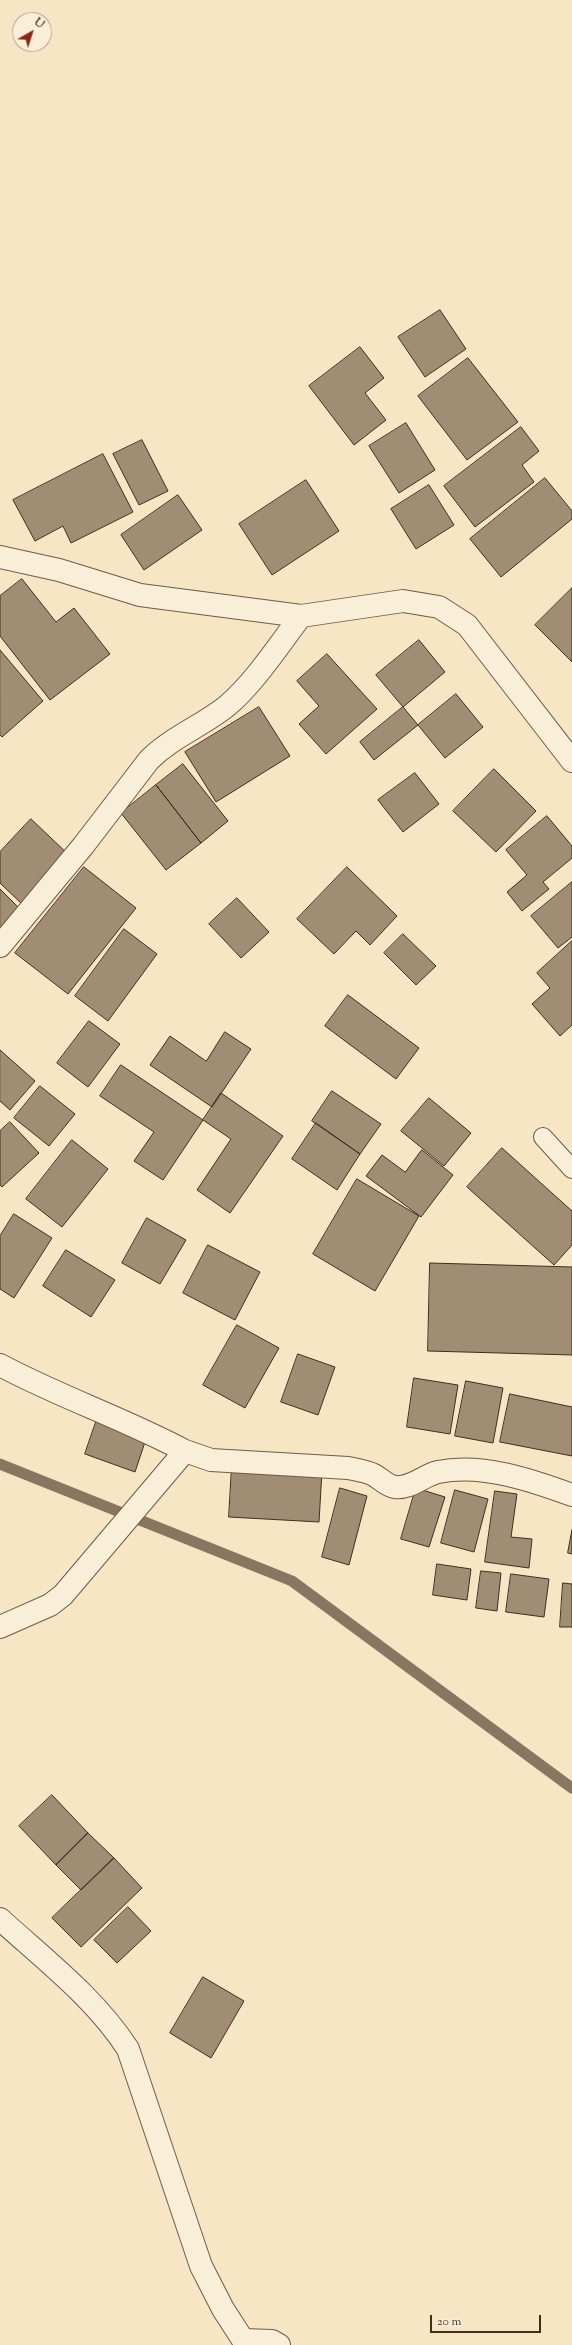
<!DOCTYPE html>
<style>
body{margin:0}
#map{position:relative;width:572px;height:2345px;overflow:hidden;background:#f6e6c3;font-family:"Sorts Mill Goudy",serif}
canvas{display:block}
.north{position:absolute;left:12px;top:12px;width:40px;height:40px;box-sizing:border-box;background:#f9efd8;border:1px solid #b1a18e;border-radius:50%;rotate:39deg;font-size:11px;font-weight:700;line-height:16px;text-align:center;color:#442c1f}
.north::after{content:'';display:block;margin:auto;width:14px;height:18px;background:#8f2418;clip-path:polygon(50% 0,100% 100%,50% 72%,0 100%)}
.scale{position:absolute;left:430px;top:2315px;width:111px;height:18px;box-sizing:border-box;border:2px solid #442c1f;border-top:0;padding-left:5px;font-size:12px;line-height:14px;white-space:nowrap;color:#442c1f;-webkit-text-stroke:3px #f9efd8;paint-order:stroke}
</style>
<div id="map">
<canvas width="572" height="2345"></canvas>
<div class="north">U</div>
<div class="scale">20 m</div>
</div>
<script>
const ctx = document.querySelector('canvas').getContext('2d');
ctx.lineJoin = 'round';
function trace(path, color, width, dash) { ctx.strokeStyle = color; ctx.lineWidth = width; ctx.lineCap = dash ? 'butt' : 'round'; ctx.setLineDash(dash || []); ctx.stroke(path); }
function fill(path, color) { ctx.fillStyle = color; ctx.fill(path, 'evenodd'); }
trace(new Path2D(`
 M0,1464l292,117 280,207`), '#8a7660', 11);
const building = new Path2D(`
 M440,310l26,39 -41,28 -27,-40z
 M360,347l24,31 -19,15 21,27 -32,25 -45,-59z
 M468,358l50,64 -51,38 -49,-64z
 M406,423l29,47 -36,23 -30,-47z
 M521,427l18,24 -17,14 12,17 -59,45 -31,-41z
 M142,440l26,51 -29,14 -26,-51z
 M103,454l30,58 -62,31 -8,-17 -28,15 -22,-41z
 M545,478l27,33v8l-71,58 -31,-38z
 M306,480l33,51 -67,44 -33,-51z
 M429,485l25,40 -38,24 -25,-40z
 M178,495l24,35 -58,40 -23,-35z
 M22,579l34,43 18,-14 36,46 -60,46 -50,-64v-40z
 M572,588v74l-37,-37z
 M419,640l26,32 -42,35 -27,-32z
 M0,650l43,51 -41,36 -2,-2z
 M327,654l50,55 -51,45 -27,-30 20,-18 -22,-25z
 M456,694l27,33 -38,31 -27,-33z
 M259,707l31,49 -74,46 -31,-50z
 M403,707l15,18 -44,35 -14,-18z
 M183,764l45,57 -27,22 -45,-58z
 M494,769l42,42 -40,41 -43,-41z
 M415,773l24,31 -36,28 -25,-32z
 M156,785l45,58 -35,27 -45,-57z
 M547,816l25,30v12l-29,24 6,7 -27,22 -15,-19 20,-17 -21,-25z
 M31,819l39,37 -47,49 -23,-22v-31z
 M84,867l52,41 -68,86 -53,-41z
 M347,867l50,49 -27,29 -14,-14 -22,23 -37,-35z
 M572,882v55l-14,11 -27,-32z
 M0,889l20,20 -20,20z
 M237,898l32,34 -28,26 -32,-34z
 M124,929l33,25 -49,67 -33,-25z
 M403,934l33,32 -20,19 -32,-32z
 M572,941v84l-12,11 -28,-32 18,-16 -13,-15z
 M348,995l71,53 -23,31 -71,-53z
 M89,1021l31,23 -32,43 -31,-24z
 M225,1032l26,17 -39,58 -62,-42 20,-29 36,25z
 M0,1050l35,31 -25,29 -10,-9z
 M121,1065l82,55 -40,60 -29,-19 20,-29 -54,-36z
 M40,1086l35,28 -26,32 -35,-28z
 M332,1091l49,33 -21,30 -48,-33z
 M221,1093l62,43 -53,77 -33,-23 34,-51 -28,-19z
 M429,1098l42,35 -27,33 -43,-35z
 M10,1122l29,31 -37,34 -2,-2v-54z
 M316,1123l44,31 -23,36 -45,-31z
 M72,1140l36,29 -46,58 -36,-28z
 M502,1148l70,63v34l-18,20 -87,-78z
 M422,1150l31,25 -32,42 -55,-41 16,-21 23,17z
 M357,1179l62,37 -44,75 -62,-37z
 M14,1214l38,24 -38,60 -14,-9v-53z
 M147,1218l39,22 -26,44 -38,-21z
 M208,1245l52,27 -25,48 -52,-27z
 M66,1250l49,30 -24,37 -48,-31z
 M430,1263l142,4v88l-144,-4z
 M237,1325l42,23 -34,60 -42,-23z
 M298,1354l37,13 -17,48 -37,-13z
 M414,1378l44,7 -8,49 -43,-7z
 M466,1381l37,7 -10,55 -38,-7z
 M510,1394l62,13v49l-72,-14z
 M96,1422l50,17 -11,33 -50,-18z
 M232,1466l90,5 -3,51 -90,-5z
 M340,1488l27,8 -18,69 -27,-8z
 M416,1488l29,9 -16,50 -28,-8z
 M455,1490l33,9 -14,53 -33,-9z
 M495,1491l22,3 -6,43 21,2 -3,29 -44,-6z
 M572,1530v24l-4,-1z
 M437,1564l34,5 -4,31 -34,-5z
 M481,1571l20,2 -4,38 -21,-3z
 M511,1574l38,5 -5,38 -38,-5z
 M563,1583l9,1v43h-12z
 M52,1795l36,38 -32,32 -37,-39z
 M88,1833l26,25 -33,32 -25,-25z
 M114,1858l28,30 -61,59 -29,-29z
 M128,1907l23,24 -34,32 -23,-23z
 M203,1977l41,24 -33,57 -41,-25z`);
fill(building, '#a18d74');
trace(building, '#442c1f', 1);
const lane = new Path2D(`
 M543,1137l29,32`);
const street = new Path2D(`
 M0,557l59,13 81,25 161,21 102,-15 36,6 28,18 105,136
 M0,946l83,-100 66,-86c23,-23 53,-34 78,-54 29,-25 51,-60 74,-90
 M0,1365c60,32 125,54 185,86
 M0,1627l50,-22 13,-10 122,-144 26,9 137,8c9,2 18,3 26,7 7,4 13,11 21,12 16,2 29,-12 43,-15 44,-9 93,8 134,23
 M0,1919c45,41 95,79 128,130l73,217 22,43 20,31 29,1 7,4`);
trace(lane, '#705a48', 20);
trace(street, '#705a48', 24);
trace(lane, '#f9efd8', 18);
trace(street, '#f9efd8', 22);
</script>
